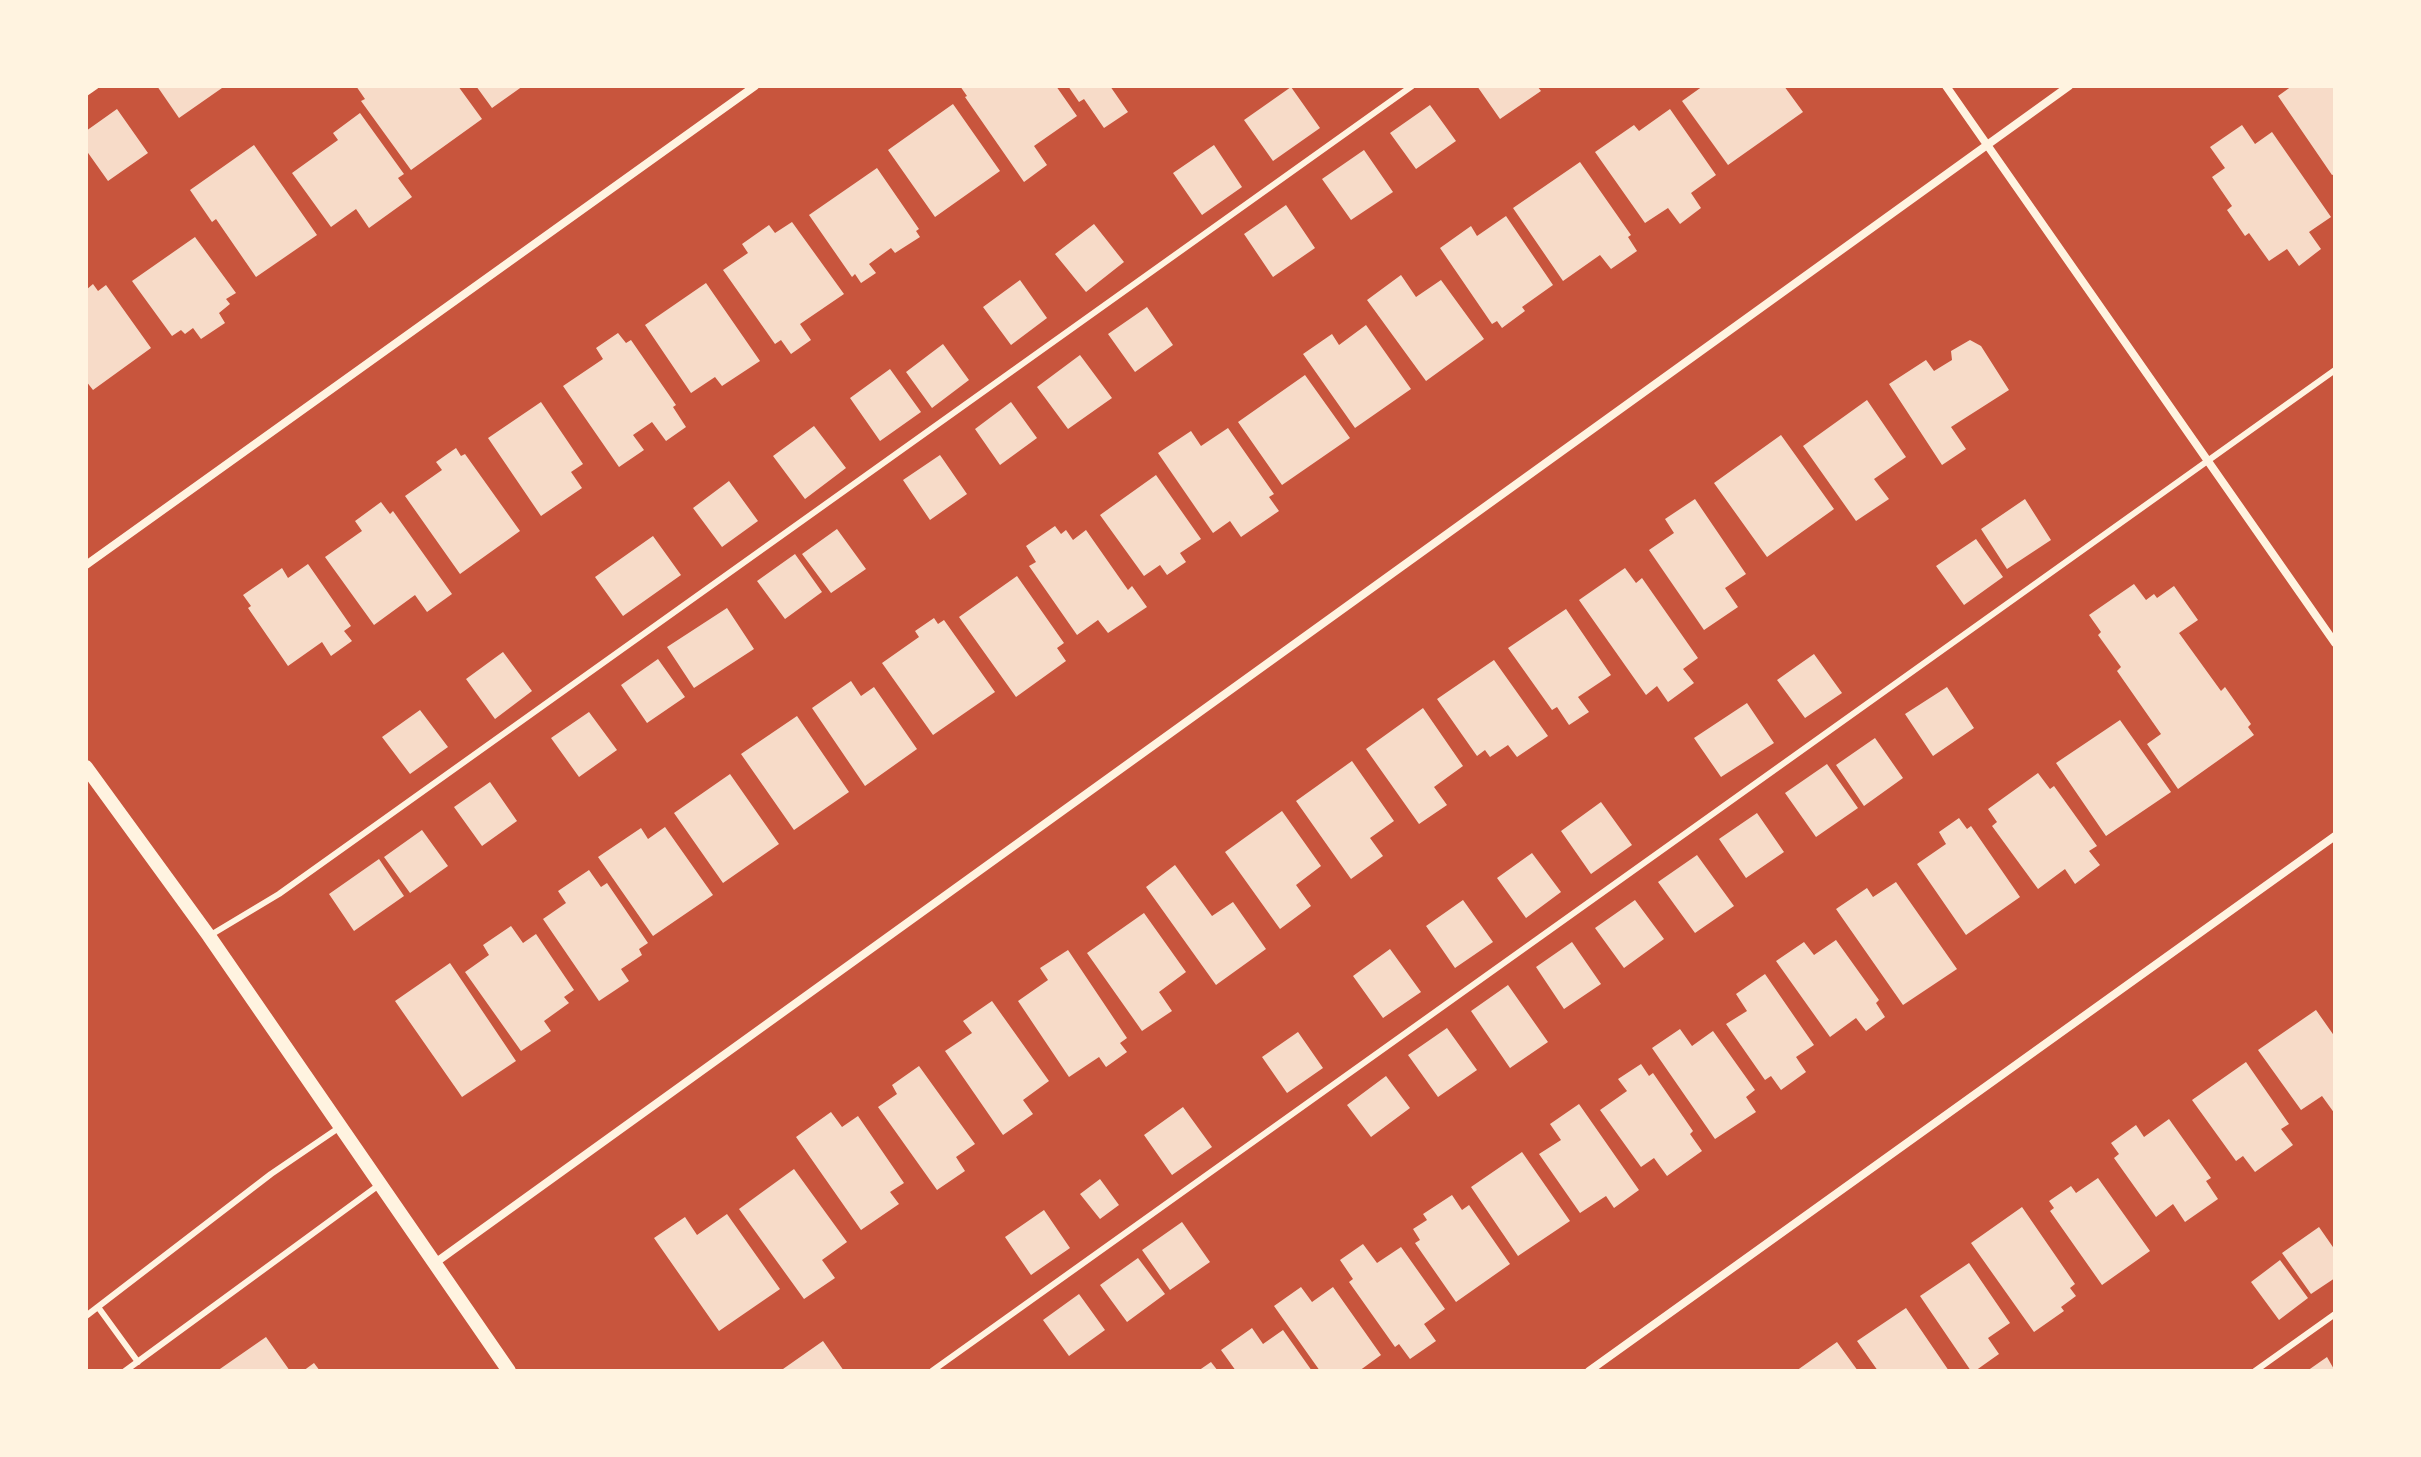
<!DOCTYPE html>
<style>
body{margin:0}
#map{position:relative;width:2421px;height:1457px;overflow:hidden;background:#c8553d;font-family:Mulish,sans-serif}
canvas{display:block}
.frame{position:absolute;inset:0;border:88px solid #fff3e0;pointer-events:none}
</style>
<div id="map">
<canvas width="2421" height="1457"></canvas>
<div class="frame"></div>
</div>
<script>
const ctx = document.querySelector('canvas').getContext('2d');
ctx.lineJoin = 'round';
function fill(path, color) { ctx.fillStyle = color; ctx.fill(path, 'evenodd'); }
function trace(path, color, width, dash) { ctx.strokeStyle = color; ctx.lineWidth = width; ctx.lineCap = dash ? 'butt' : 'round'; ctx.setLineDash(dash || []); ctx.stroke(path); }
fill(new Path2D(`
 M157,86h63l2,2 -43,30z
 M356,86h102l24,33 -71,51 -50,-69 4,-2z
 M476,86h47l-31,22z
 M960,86h96l21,30 -43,30 13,19 -23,17 -59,-85 2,-1z
 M1068,86h42l18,26 -24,16 -20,-29 -5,3z
 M1477,86h60l4,5 -41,28z
 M1703,86h81l19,26 -75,53 -46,-64z
 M2292,86h43v88l-3,1 -54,-79z
 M1291,87l29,41 -47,33 -29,-41z
 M953,104l47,67 -65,46 -47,-67z
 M1430,105l26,36 -40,28 -26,-36z
 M117,109l31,44 -40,28 -22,-31v-19z
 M1670,109l46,66 -25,18 10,15 -21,16 -12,-16 -23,15 -50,-71 39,-27 5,6z
 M360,113l44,61 -6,4 14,19 -43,31 -13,-19 -25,18 -39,-54 46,-33 -5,-7z
 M2242,125l13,19 17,-12 59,85 -22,15 12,17 -22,17 -12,-17 -18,12 -20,-28 -4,3 -18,-26 5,-4 -20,-29 13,-9 -15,-21z
 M254,145l63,90 -61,42 -40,-58 -4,3 -22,-32z
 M1214,145l28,42 -40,28 -29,-42z
 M1364,150l29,42 -42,28 -29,-41z
 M1580,162l51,73 -3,2 9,14 -26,18 -11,-14 -37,26 -50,-73z
 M877,168l42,61 -3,2 4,6 -25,16 -4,-5 -22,16 7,9 -15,10 -6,-9 -3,3 -43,-62z
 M1286,205l29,43 -42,29 -29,-43z
 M1506,216l47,69 -31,22 3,4 -23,17 -5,-7 -5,3 -52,-76 31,-22 6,10z
 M792,222l52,72 -44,30 11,16 -20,14 -10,-14 -6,4 -52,-74 25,-17 -6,-9 27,-19 6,8z
 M1094,224l30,38 -38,30 -31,-38z
 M195,237l41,56 -10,6 4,5 -11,9 6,10 -24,16 -8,-11 -8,6 -4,-4 -9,6 -40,-55z
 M1401,275l15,22 25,-17 43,59 -58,42 -59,-81z
 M1020,280l27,38 -36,27 -28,-38z
 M706,283l54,78 -38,25 -7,-9 -24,16 -46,-68z
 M93,284l5,7 8,-6 45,63 -58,42 -7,-9v-91z
 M1147,307l26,38 -38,27 -27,-38z
 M1366,325l45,64 -56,39 -52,-74 29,-20 7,11z
 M618,333l8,10 5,-3 45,65 -3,2 13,20 -20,14 -14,-19 -19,13 11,15 -25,17 -56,-81 40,-27 -7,-11z
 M1970,340l11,6 28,44 -58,37 15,22 -24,16 -53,-81 37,-24 8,11 18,-11 -1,-9z
 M943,344l26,36 -37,28 -26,-36z
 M1080,355l32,43 -44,31 -31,-42z
 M890,369l31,43 -41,29 -30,-43z
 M1305,375l45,63 -68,47 -44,-63z
 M1867,400l39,57 -32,22 15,20 -33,22 -53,-75z
 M541,402l42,62 -12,8 11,16 -41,28 -53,-78z
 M1011,402l26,36 -37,27 -25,-36z
 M814,426l32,42 -41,31 -32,-43z
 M1228,428l46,66 -5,3 10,14 -38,26 -11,-16 -17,12 -55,-80 33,-22 10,15z
 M1781,435l53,74 -67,48 -53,-74z
 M456,448l5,8 4,-2 55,77 -60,43 -55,-78 37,-26 -6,-8z
 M940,455l27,39 -37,26 -27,-40z
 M1156,475l45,64 -21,14 6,9 -19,13 -7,-10 -16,11 -44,-61z
 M729,481l29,40 -36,26 -29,-39z
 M1695,499l51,75 -21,14 13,19 -34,23 -55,-80 25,-17 -9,-14z
 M2025,499l26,41 -44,29 -26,-40z
 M381,502l9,12 3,-3 59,83 -25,18 -12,-17 -41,30 -49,-68 37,-26 -7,-10z
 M1055,526l6,8 5,-4 7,10 13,-10 42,60 4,-4 15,21 -39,26 -10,-13 -21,15 -48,-69 7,-4 -10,-16z
 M837,529l29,40 -35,24 -29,-39z
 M653,536l28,39 -58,41 -28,-39z
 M1976,539l27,38 -39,28 -28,-39z
 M795,554l27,38 -37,27 -28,-38z
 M308,564l43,62 -7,5 8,10 -21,15 -9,-14 -34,24 -40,-58 3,-2 -8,-11 39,-27 6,10z
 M1625,568l11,15 6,-5 56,80 -15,11 11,14 -26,19 -11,-16 -11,9 -67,-95z
 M1017,576l47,67 -7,5 9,13 -50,36 -57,-80z
 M2134,584l12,16 8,-6 3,4 17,-12 24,34 -19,13 42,58 4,-4 26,37 -3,3 6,8 -76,54 -31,-45 14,-10 -44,-63 4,-4 -23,-32 3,-3 -12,-17z
 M727,608l27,41 -60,39 -27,-41z
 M1566,609l45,66 -33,22 11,15 -20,13 -12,-18 -5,3 -44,-62z
 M934,618l4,6 6,-4 51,72 -62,43 -51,-72 37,-26 -4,-6z
 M503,652l29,39 -37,28 -29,-40z
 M1814,654l28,39 -37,25 -28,-38z
 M658,659l27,38 -38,26 -26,-38z
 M1494,660l54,76 -31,21 -9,-12 -18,12 -5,-7 -8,6 -40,-57z
 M851,681l10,15 13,-9 43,62 -52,37 -53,-78z
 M1947,687l27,41 -41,28 -28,-42z
 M1747,703l27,40 -53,34 -27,-39z
 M1423,708l40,58 -29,21 13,18 -28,19 -53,-75z
 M420,710l28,37 -38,27 -28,-37z
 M589,712l28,38 -38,27 -28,-39z
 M797,716l52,76 -55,38 -53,-76z
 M2120,720l51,72 -65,44 -50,-73z
 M1875,738l28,40 -39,28 -28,-41z
 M1352,761l42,60 -24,17 13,18 -32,23 -55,-78z
 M1827,764l31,44 -42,29 -31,-44z
 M2038,773l12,16 4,-3 43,60 -8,5 11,14 -25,19 -10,-15 -27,20 -46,-63 5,-4 -9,-13z
 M730,774l49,70 -56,39 -49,-70z
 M490,782l27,39 -35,25 -28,-39z
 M1601,802l31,43 -41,29 -30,-43z
 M1282,811l39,55 -25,19 15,21 -31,23 -55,-77z
 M1757,813l27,39 -38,26 -27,-39z
 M1959,818l8,11 4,-3 49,71 -54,38 -49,-71 29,-20 -7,-12z
 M665,827l48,68 -60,41 -55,-79 43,-29 7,11z
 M422,830l26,36 -38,27 -26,-36z
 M1532,853l29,39 -35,26 -29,-40z
 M1697,855l37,51 -39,27 -37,-51z
 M379,859l25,37 -50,35 -25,-37z
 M1175,865l37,51 21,-14 33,47 -50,36 -70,-98z
 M589,870l12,17 6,-4 41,60 -9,6 3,6 -21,14 8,12 -30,20 -56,-82 23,-16 -8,-12z
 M1896,882l61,87 -54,36 -67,-96 31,-21 6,9z
 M1463,900l30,42 -38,26 -29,-42z
 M1635,900l29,39 -40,29 -29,-40z
 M1144,913l42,59 -27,20 13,19 -30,20 -55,-78z
 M511,926l12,17 13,-9 38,56 -10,7 5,6 -25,18 7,10 -30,20 -56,-79 24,-17 -6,-10z
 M1836,940l43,60 -3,3 9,14 -19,14 -10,-13 -26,19 -54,-76 28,-19 10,13z
 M1572,942l29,42 -37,25 -28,-42z
 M1390,949l31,43 -38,26 -30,-42z
 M1068,950l59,88 -7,5 7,9 -21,15 -7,-10 -30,20 -51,-76 30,-21 -8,-12z
 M450,963l66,98 -54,36 -67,-96z
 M1765,974l49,71 -18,12 10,15 -25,18 -10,-14 -6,4 -39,-56 21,-13 -11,-17z
 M1508,985l40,57 -38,26 -39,-57z
 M992,1001l57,80 -26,19 10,14 -30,21 -58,-84 27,-18 -9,-12z
 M2316,1010l19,27v77l-13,-18 -21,14 -43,-60z
 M1447,1028l30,42 -39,27 -30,-42z
 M1680,1029l12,17 21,-15 42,59 -9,7 10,15 -41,27 -63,-91z
 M1298,1032l25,36 -36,25 -25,-36z
 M2246,1062l43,62 -8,5 12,16 -38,27 -12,-16 -7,5 -44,-61z
 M1641,1064l8,12 4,-3 40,58 -3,3 12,17 -35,25 -13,-18 -13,9 -41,-57 27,-19 -9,-12z
 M919,1066l56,78 -19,13 9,14 -28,19 -59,-83 19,-13 -5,-9z
 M1386,1076l24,32 -39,29 -24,-32z
 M1579,1104l60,86 -25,18 -8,-12 -26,17 -41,-59 22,-14 -11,-16z
 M1183,1107l29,40 -40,28 -28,-40z
 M831,1112l11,15 16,-11 46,67 -14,9 9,12 -38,26 -65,-93z
 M2169,1119l42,59 -5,3 12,18 -33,23 -12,-18 -17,13 -42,-59 5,-4 -8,-11 25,-18 8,12z
 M1522,1152l48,69 -52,35 -47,-69z
 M794,1169l53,73 -25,18 13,18 -31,21 -65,-90z
 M2098,1178l52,73 -48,34 -52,-74 4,-3 -5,-7 22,-15 5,7z
 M1100,1179l19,26 -19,14 -20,-25z
 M1452,1195l10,15 7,-5 41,59 -54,38 -41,-59 5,-3 -7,-11 14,-9 -4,-6z
 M2022,1207l53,77 -5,4 6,8 -15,11 3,4 -30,21 -63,-89z
 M1044,1210l26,38 -39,27 -26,-38z
 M727,1214l53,75 -61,42 -65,-93 31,-21 12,18z
 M1182,1222l28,40 -40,28 -28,-40z
 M2319,1227l16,23v28l-24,16 -29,-41z
 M1363,1244l14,19 24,-16 44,62 -21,15 12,17 -26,18 -11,-15 -4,3 -46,-65 4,-3 -13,-19z
 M1138,1258l27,36 -38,28 -27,-37z
 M2280,1260l28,38 -29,22 -28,-38z
 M1969,1263l41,60 -22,15 11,16 -24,17h-4l-51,-75z
 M1301,1287l11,15 21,-15 48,68 -22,16h-39l-46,-65z
 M1079,1294l26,36 -36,26 -26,-36z
 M1906,1308l43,63h-71l-21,-30z
 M1252,1328l11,16 20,-14 29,41h-76l-15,-21z
 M266,1337l24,34h-73z
 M823,1341l21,30h-59l-2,-2z
 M1837,1342l21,29h-62z
 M2327,1357l8,14h-28z
 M1211,1362l7,9h-20z
 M314,1363l6,8h-17z`), '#f7dbc8');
trace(new Path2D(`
 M86,93l10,-7
 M209,936l70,-42 1133,-808
 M98,1307l40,55
 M86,1316l185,-142 69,-47
 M125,1371l254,-186
 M932,1371l1403,-1001
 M2255,1371l80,-57`), '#fff3e0', 6);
trace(new Path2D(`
 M1946,86l389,557
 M86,565l669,-479
 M435,1263l1634,-1177
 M1589,1371l746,-535`), '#fff3e0', 8);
trace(new Path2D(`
 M86,767l123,169 300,435`), '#fff3e0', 14);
</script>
